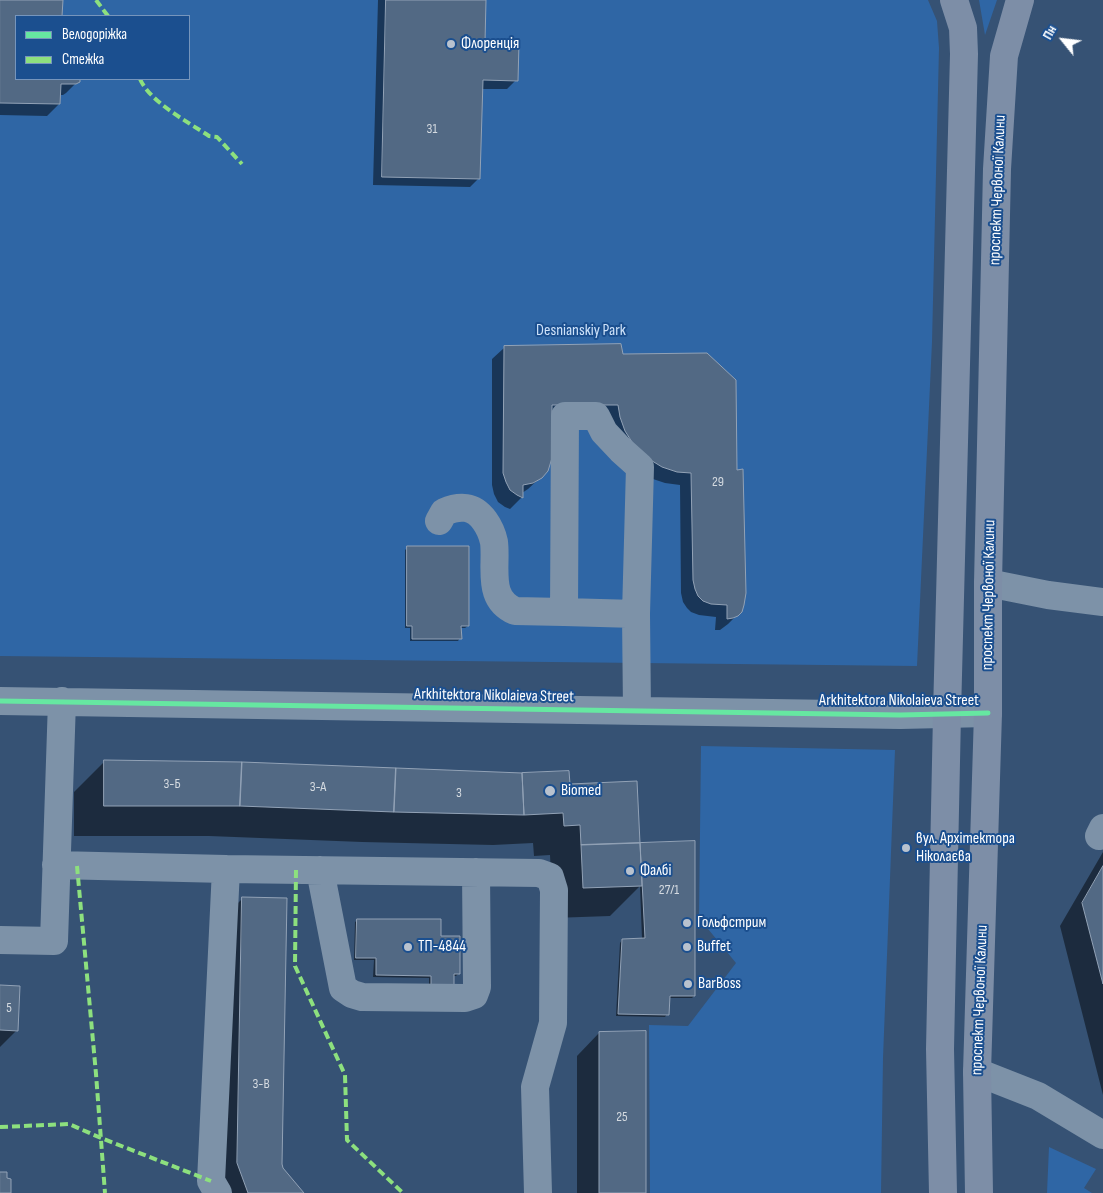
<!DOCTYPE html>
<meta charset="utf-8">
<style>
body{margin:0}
#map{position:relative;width:1103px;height:1193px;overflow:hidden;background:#365274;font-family:"Sofia Sans Condensed",sans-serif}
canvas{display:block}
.legend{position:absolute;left:15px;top:15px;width:175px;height:65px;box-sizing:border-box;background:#1b4f8f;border:1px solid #7695bc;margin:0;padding:6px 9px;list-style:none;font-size:15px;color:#fff}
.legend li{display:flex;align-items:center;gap:10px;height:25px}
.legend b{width:25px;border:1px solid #7695bc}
.north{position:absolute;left:1038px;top:15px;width:50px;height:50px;-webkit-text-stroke:4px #1b4f8f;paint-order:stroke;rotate:299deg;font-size:14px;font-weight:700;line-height:20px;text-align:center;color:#fff}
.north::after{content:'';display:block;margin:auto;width:18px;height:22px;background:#fff;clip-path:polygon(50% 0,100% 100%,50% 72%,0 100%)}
</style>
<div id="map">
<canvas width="1103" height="1193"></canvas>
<ul class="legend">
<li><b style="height:6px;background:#66e7a1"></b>Велодоріжка</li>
<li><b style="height:6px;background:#8de07e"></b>Стежка</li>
</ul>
<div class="north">Пн</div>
</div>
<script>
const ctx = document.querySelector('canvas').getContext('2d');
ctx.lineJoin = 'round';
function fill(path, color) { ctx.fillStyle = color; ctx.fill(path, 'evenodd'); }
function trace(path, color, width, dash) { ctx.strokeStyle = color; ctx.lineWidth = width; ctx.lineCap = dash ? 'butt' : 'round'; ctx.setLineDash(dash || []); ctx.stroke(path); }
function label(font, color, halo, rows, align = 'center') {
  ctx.font = font + ' "Sofia Sans Condensed",sans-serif'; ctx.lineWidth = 4; ctx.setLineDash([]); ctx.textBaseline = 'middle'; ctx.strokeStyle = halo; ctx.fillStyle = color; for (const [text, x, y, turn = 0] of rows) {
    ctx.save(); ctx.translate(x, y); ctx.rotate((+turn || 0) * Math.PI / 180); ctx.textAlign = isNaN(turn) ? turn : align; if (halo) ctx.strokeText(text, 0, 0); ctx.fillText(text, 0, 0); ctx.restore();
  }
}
fill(new Path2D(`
 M0,0h928l9,21 2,27 -7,294 -15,324 -917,-10zM16,16h173v63h-173z
 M979,0h18l-12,35z
 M701,746l194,4 -12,308 -2,135h-231l-1,-168 39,1 48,-63 -37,-45z
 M1049,1147l47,22 -12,19 8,5h-45z`), '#2f66a5');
fill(new Path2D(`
 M0,0h61v16h-45v63h63l-1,2 -12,12 -3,2h-4v9l-12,12 -47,-1z
 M378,0h107l-1,43 32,37 -9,9h-26l-2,89 -9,9 -97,-2z
 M504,348l118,7 114,116 5,140 -13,13 -8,6h-5l1,-13 -17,-2 -8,-3 -4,-4 -4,-6 -2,-9 -1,-108 -15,-2 -15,-5 -41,-48 -59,-14 -9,61 -13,12 -6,4v4l-12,12 -5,-2 -7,-5 -4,-8 -2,-9v-126z
 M408,547l60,79 -3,2h-5v10l-2,3h-48v-13h-5v-78z
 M104,762l464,23 70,61 2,-2 54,152 -2,2h-23l-2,16 -2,3 -49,-1 4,-73 2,-3 20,-1 -2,-53 -30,30 -57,2 -3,-63 -16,1 -1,-13 -40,2 -131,-3 -153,-6h-135v-44z
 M1103,852v243l-43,-169z
 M243,898l39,271 20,24h-85l3,-272z
 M358,920l82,17 18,37 -2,2h-3l-24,15v-13l-56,-1 1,-17h-20l1,-38z
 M0,986l17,44 -17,17z
 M599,1033l46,160h-68v-137z`), '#0007');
const building = new Path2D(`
 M0,0h63l-1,16h-46v63h64v3l-4,2h-15l-1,20 -60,-1z
 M386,0h100l-1,42 34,1 -1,38 -35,-1 -3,99 -98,-2z
 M621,344l2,10 84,-1 29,27 1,90 6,-1 3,124 -2,12 -2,7 -4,4 -5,2 -6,1v-14l-16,-1 -8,-3 -5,-5 -3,-7 -2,-9 -2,-107 -14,-1 -15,-5 -13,-8 -17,-17 -7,-11 -5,-14 -2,-12h-66v53l-4,13 -6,7 -9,5 -10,2v13l-6,-3 -7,-5 -4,-8 -3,-9 1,-127z
 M407,546h62v80h-8l1,13h-50v-13h-5z
 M104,760l138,2 -2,44h-136z
 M242,762l154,6 -2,44 -154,-6z
 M396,768l126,5 2,42 -130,-3z
 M569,771l1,13 67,-3 3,62 -59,2 -1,-20 -16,1 -1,-13 -39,2 -2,-42z
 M695,841v155h-25l-1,19 -51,-1 4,-75 23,-1 -5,-95z
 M640,843l2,43 -59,2 -2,-43z
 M1103,866v118l-21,-81z
 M242,897l45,1 -5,266 1,4 21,25h-56l-11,-30z
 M357,919h84v17h19v38h-6v15h-23v-13l-55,-1v-17h-20z
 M0,985l20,1 -2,45 -18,-1z
 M646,1031v162h-47v-161z
 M0,1172h7v6l4,1v14h-11z`);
fill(building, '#526984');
trace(building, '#92a2b6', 1);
trace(new Path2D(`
 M439,521l5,-9c7,-3 15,-5 22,-4 15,2 25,20 28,34 2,15 -2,36 3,50 3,9 9,15 18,19l49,1 1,-196h31l8,16 17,18 19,17 -4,147 1,97
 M988,583l60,12 55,7
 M564,612l72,2
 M0,701l900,14 88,-2
 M1099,836l4,-8
 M56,865l170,4 313,4 11,4 4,13 -1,133 -18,64 3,106
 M320,870l23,118 9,6 10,3 103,1 9,-3 3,-8 -1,-115
 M0,940l54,1 8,-240
 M977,1072l61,24 65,39
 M218,1193l-7,-12 15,-312`), '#7d92a8', 28);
trace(new Path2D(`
 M943,1193l-3,-144 7,-335 17,-660 -1,-26 -9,-28
 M979,1193l-2,-121 11,-359v-130l9,-414 7,-113 16,-56`), '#7d8ea7', 28);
trace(new Path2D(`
 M96,0l12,16
 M140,79c10,23 48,43 69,57l8,1 25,27
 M77,866l19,208 9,119
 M296,870l-1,96 50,109 2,65 56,53
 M0,1127l69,-3 32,14 110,43`), '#8de07e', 4, [8, 4]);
trace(new Path2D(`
 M0,701l900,14 88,-2`), '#66e7a1', 5);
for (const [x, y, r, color] of [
 [451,44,5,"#b9c2ce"],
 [550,791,6,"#b9c2ce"],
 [906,848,5,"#b9c2ce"],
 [630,871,5,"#b9c2ce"],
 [687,923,5,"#b9c2ce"],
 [408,947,5,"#b9c2ce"],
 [687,947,5,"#b9c2ce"],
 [688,984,5,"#b9c2ce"]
]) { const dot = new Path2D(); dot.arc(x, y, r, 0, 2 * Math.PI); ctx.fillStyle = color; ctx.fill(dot); trace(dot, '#1b4f8f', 2); }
label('14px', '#d4dae0', null, [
 ["31",432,129],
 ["29",718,482],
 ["3-Б",172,784],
 ["3-А",318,787],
 ["3",459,793],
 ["27/1",669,890],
 ["5",9,1008],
 ["3-В",261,1084],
 ["25",622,1117]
]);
label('16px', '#fff', '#1b4f8f', [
 ["Флоренція",461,44],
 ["Biomed",561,791],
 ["вул. Архітектора",916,839],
 ["Ніколаєва",916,857],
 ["Фалбі",640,871],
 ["Гольфстрим",697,923],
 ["ТП-4844",418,947],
 ["Buffet",697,947],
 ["BarBoss",698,984]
], 'left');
label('16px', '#fff', '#1b4f8f', [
 ["проспект Червоної Калини",998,190,-88],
 ["проспект Червоної Калини",989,595,-89],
 ["Arkhitektora Nikolaieva Street",494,696,1],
 ["Arkhitektora Nikolaieva Street",899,701],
 ["проспект Червоної Калини",980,1000,-88]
]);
label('16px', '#cfe3fa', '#1b4f8f', [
 ["Desnianskiy Park",581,331]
]);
</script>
